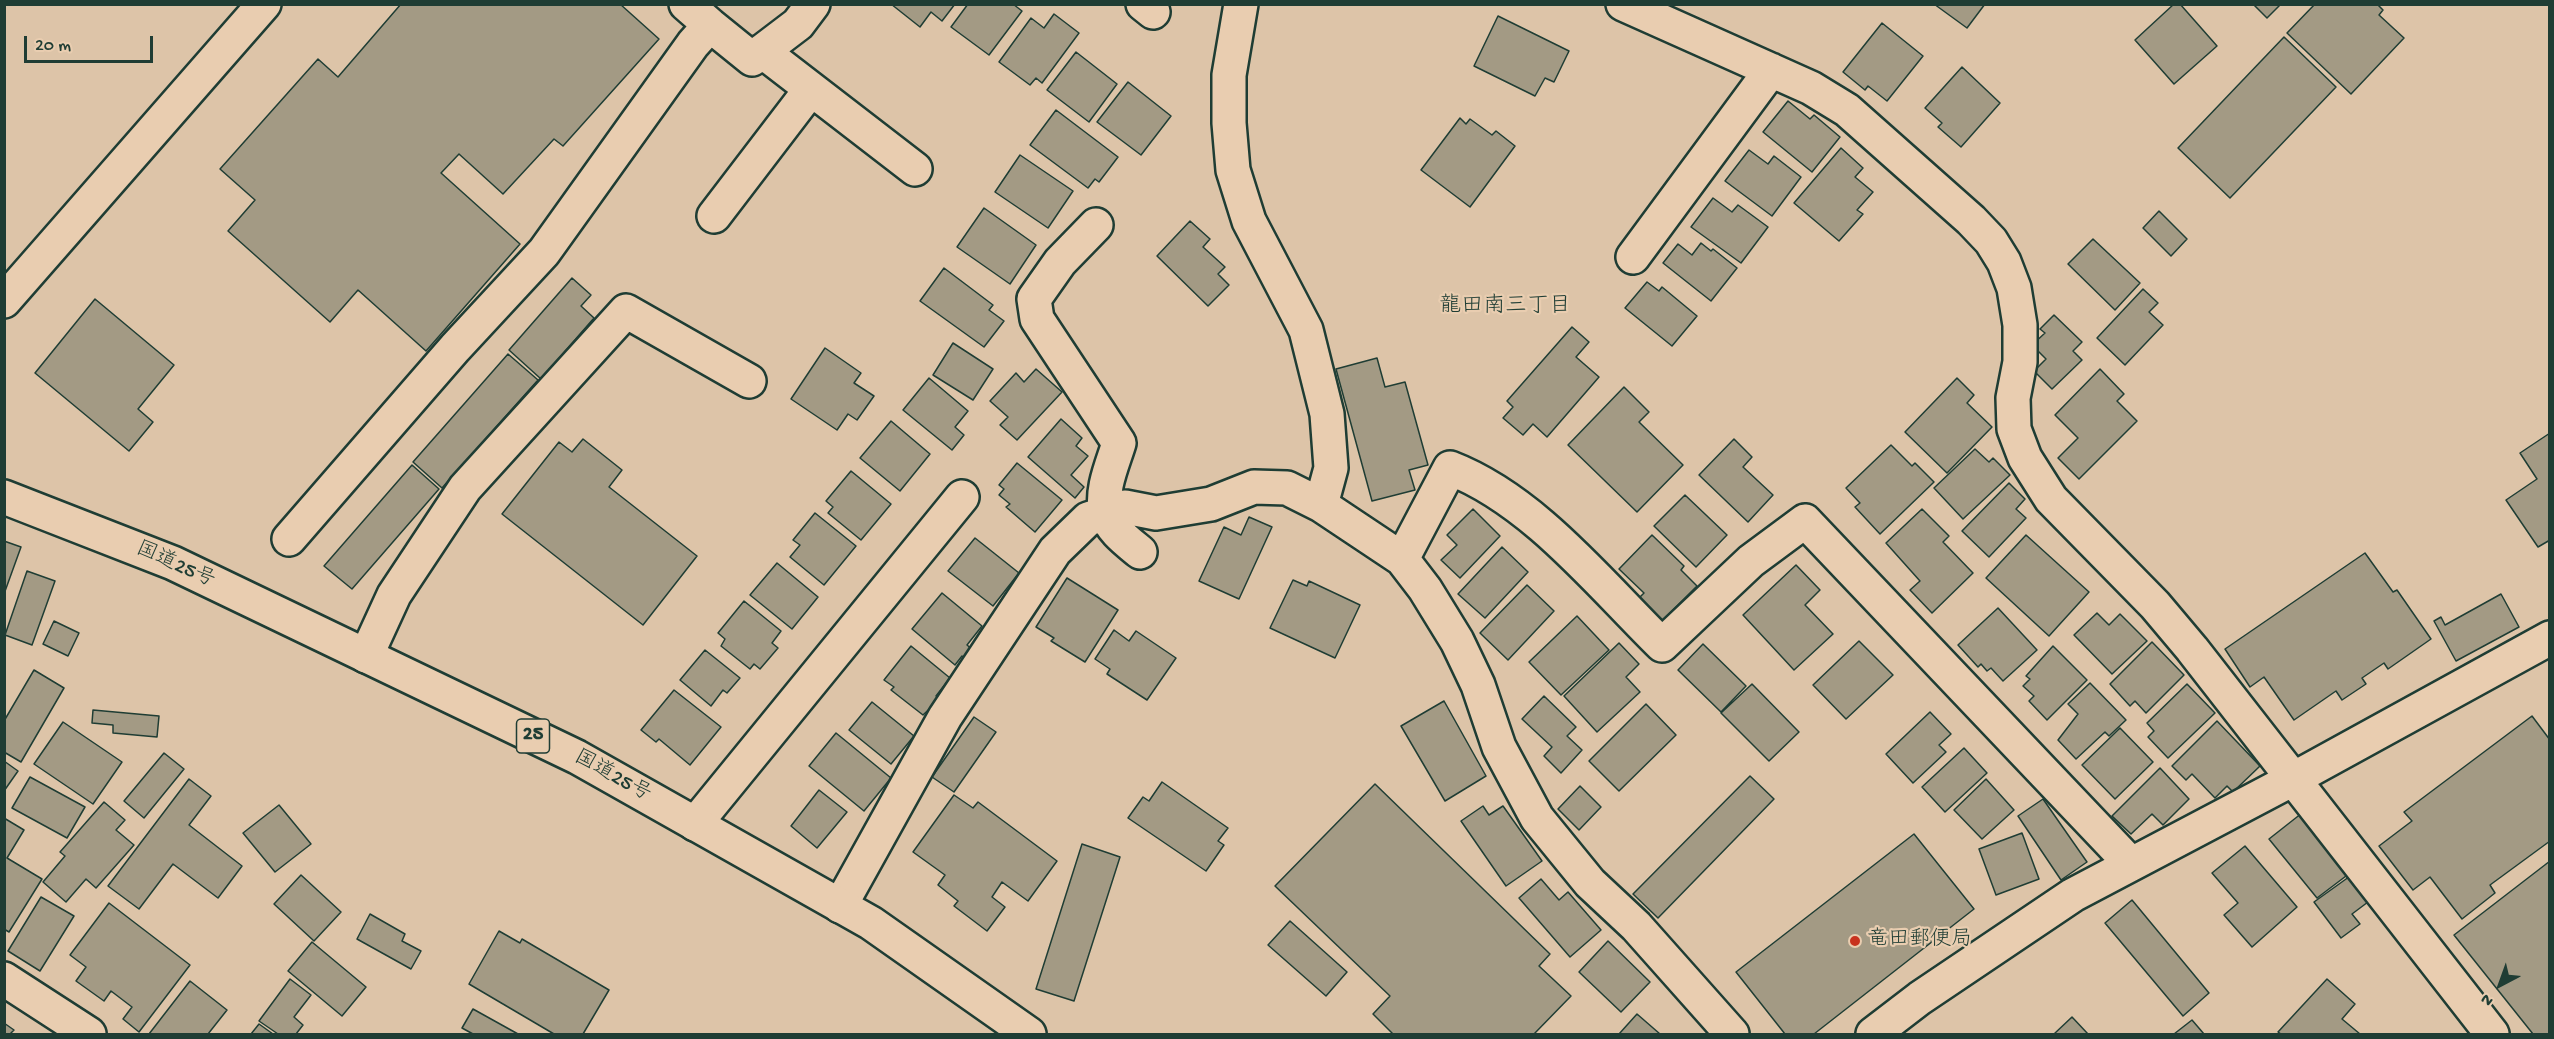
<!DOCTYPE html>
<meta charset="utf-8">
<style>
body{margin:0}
#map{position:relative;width:2554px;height:1039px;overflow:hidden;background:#ddc4a8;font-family:"Gochi Hand",sans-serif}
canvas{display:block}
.frame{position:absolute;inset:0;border:6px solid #1f3d34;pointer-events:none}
.north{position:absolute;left:2470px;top:955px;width:60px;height:60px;-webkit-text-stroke:4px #e9cdb0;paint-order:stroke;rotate:221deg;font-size:16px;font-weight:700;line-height:24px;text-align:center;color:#1f3d34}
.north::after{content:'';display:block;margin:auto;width:21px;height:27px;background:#1f3d34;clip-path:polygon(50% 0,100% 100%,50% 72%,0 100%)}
.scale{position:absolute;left:24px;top:36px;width:129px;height:27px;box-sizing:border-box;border:3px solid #1f3d34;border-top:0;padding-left:8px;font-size:18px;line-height:21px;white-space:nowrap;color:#1f3d34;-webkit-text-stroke:4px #e9cdb0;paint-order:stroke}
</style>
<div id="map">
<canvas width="2554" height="1039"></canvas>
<div class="frame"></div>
<div class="north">N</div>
<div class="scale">20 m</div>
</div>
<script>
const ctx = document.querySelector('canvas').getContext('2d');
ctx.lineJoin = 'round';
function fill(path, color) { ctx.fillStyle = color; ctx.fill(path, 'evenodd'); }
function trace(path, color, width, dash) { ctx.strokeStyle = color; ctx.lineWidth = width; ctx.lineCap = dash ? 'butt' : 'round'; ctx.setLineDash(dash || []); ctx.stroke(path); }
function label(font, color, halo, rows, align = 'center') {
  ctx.font = font + ' "Gochi Hand","Klee One",sans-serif'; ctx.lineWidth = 4.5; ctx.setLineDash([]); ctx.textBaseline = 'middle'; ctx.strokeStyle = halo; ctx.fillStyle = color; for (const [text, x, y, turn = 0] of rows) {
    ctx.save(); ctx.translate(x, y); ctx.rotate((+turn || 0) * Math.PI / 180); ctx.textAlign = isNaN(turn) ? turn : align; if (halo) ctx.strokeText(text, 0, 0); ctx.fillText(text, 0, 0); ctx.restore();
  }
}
const building = new Path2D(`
 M401,4h219l39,35 -96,107 -9,-7 -51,55 -44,-40 -18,19 79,71 -94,107 -68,-61 -28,32 -102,-91 27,-31 -35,-31 98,-110 20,18z
 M891,4h64l-13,17 -11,-9 -11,15z
 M968,4h45l9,7 -33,44 -38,-28z
 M1934,4h51l-18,24z
 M2174,4h6l37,42 -43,38 -39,-44z
 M2253,4h28l-14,14z
 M2315,4h62l6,6 -4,5 25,23 -53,56 -64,-61z
 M1054,14l25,19 -37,50 -6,-5 -6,7 -31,-23 32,-44 13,10z
 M1498,16l71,35 -15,31 -9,-4 -10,18 -61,-30z
 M1882,23l41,33 -36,45 -19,-15 -3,4 -22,-18z
 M2284,37l52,50 -106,111 -52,-50z
 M1076,52l41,32 -28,38 -42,-32z
 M1962,67l38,36 -39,44 -23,-20 4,-4 -17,-15z
 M1128,82l43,34 -30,39 -44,-33z
 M1788,101l22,18 4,-4 26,22 -28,35 -49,-40z
 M1056,110l62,47 -19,25 -4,-3 -7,9 -58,-43z
 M1460,118l6,6 4,-5 22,16 4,-4 19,15 -45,61 -49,-37z
 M1841,148l22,20 -8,9 18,15 -16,18 6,4 -24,27 -45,-38z
 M1749,150l19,14 6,-8 27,21 -29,39 -47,-35z
 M1020,155l53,36 -25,37 -53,-36z
 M1713,198l19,14 6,-7 30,22 -27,36 -50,-36z
 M984,208l52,37 -26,39 -53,-37z
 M2159,211l28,28 -16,17 -28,-28z
 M1190,221l20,18 -7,8 22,20 -7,7 11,11 -21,21 -51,-50z
 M2093,239l47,44 -25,27 -47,-46z
 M1701,243l10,8 2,-2 24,19 -26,33 -48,-38 15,-19 14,11z
 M944,268l49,37 -4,5 15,11 -20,26 -64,-46z
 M572,278l19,17 -10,11 13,12 -53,61 -32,-29z
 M1647,282l12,9 3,-4 35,29 -25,30 -47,-38z
 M2143,289l15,14 -9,9 14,13 -38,40 -28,-27z
 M95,299l79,66 -36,44 15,13 -24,29 -94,-78z
 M2054,315l28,27 -9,9 9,9 -30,29 -18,-18 12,-12 -14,-14 13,-12 -5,-4z
 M1572,327l17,15 -13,15 23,20 -52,60 -14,-13 -10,11 -20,-17 10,-11 -6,-6z
 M953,343l40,26 -20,31 -40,-25z
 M825,348l36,25 -7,10 20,13 -17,24 -9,-6 -11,16 -46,-31z
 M508,354l30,26 -96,108 -29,-26z
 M1377,358l8,29 20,-5 23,83 -19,5 6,20 -43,11 -36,-132z
 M1036,369l26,23 -45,48 -17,-15 8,-8 -18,-16 26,-28 8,9z
 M2100,369l24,25 -7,7 20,20 -58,58 -21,-21 20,-20 -23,-23z
 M929,378l39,33 -13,16 9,8 -12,15 -49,-40z
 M1957,378l17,17 -7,8 25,24 -45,46 -42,-41z
 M1624,387l25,25 -10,10 44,43 -46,47 -69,-67z
 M1061,419l21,19 -6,8 12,10 -17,19 13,12 -9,11 -47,-41z
 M891,421l39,33 -30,37 -40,-33z
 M2550,433v107l-12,7 -32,-47 31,-21 -17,-26z
 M583,439l39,31 -13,17 88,69 -54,69 -141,-111 57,-72 13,10z
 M1734,439l18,18 -9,10 30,28 -25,27 -49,-47z
 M1891,445l21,21 3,-3 19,19 -54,52 -25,-27 5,-4 -14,-15z
 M1975,449l14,13 4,-4 17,17 -47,44 -29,-31z
 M1017,463l45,37 -27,32 -29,-25 4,-3 -11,-9 5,-6 -5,-4z
 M412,465l27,24 -87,100 -28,-23z
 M851,471l40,33 -30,36 -33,-27 5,-6 -7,-6z
 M2009,483l16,16 -9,10 10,9 -37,39 -27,-26z
 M1685,495l42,40 -31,32 -42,-41z
 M1473,509l27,27 -40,42 -19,-18 16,-15 -10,-10z
 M1922,509l27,27 -6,6 30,31 -41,40 -22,-23 10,-9 -34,-38z
 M815,513l41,33 -32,39 -34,-28 10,-12 -7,-5z
 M1249,517l23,10 -33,72 -40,-18 25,-54 17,8z
 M1652,535l32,31 -3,4 16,16 -35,35 -23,-23 5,-5 -25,-24z
 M2026,535l63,57 -40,44 -63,-58z
 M975,538l44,35 -26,33 -45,-35z
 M4,541l17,6 -17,47z
 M1502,547l26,25 -43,46 -27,-24z
 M2365,553l28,39 4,-2 34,49 -43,30 -4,-6 -22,15 4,6 -24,16 -6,-9 -42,29 -30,-43 -14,10 -25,-38z
 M777,563l41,34 -26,32 -42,-34z
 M1796,565l24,25 -15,15 28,29 -39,36 -51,-55z
 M27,571l28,10 -23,64 -27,-10z
 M1067,578l51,32 -33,52 -34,-21 3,-3 -18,-11z
 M1293,580l14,6 2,-5 51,24 -25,53 -65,-30z
 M1527,585l27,26 -46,49 -28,-27z
 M942,593l40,33 -15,19 6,5 -7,9 -4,-3 -7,9 -43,-36z
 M2501,594l18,33 -63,34 -22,-40 7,-4 4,8z
 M744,601l37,30 -9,12 6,5 -18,21 -6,-5 -4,5 -29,-23 4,-7 -7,-6z
 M1998,608l39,42 -34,31 -12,-13 -4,3 -6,-7 -3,3 -20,-22z
 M2097,613l12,12 11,-11 27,27 -35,33 -38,-39z
 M1577,616l32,34 -48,45 -32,-33z
 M54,621l25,12 -11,23 -25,-12z
 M1114,630l15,11 7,-10 40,27 -29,42 -40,-26 3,-5 -15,-10z
 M1859,641l34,34 -47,44 -33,-34z
 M2152,642l32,33 -38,38 -11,-12 -5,5 -20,-22z
 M1619,643l20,21 -13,13 14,15 -43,40 -33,-36z
 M1703,644l43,42 -25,26 -43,-42z
 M911,646l39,32 -14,18 4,3 -17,16 -32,-25 3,-3 -10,-7z
 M2053,646l34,34 -40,40 -18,-19 5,-5 -11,-10 7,-7 -4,-3z
 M705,650l35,28 -13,15 -4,-3 -12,16 -31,-26z
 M34,670l30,18 -43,74 -17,-10v-31z
 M2090,683l36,37 -17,16 -4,-4 -29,27 -18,-19 20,-26 -10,-10z
 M1752,684l47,48 -30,29 -48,-48z
 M2187,684l28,29 -47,45 -20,-21 6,-6 -7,-8z
 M674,690l47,37 -31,38 -31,-26 -3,3 -15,-12z
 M1544,696l32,31 -9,9 15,14 -21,23 -17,-17 8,-9 -30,-28z
 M1444,701l42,75 -41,25 -44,-75z
 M872,702l42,34 -23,28 -42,-34z
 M1646,704l30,31 -57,56 -30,-30z
 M93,710l66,6 -2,21 -44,-4v-8l-21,-2z
 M1930,712l21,22 -12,11 7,7 -33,31 -27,-29z
 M2532,716l18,24v101l-60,44 5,8 -33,26 -32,-42 -17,13 -34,-44 33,-25 -8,-9z
 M974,717l22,15 -42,60 -22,-15z
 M2217,721l43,45 -27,26 -6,-6 -12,12 -23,-24 -6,6 -14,-14z
 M63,722l59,40 -29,42 -59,-40z
 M2120,728l33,34 -38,37 -33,-34z
 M836,733l55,45 -27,33 -55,-45z
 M1964,748l23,25 -42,39 -23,-25z
 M164,753l20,16 -40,49 -20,-17z
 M4,761l14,10 -14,20z
 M2160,768l29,31 -26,26 -11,-11 -21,20 -19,-18z
 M1750,776l24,23 -116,119 -25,-24z
 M30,777l55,30 -18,31 -55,-30z
 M189,779l22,17 -22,29 53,41 -24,32 -45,-34 -34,45 -31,-23z
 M1986,779l28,31 -32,29 -28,-29z
 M1162,782l66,46 -10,13 6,4 -18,26 -78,-53 15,-21 6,4z
 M1375,784l175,170 -11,12 32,30 -37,38h-141l-20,-20 17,-18 -115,-110z
 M1580,786l21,21 -22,23 -21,-21z
 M819,790l28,22 -30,36 -26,-22z
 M954,795l19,13 5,-6 79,59 -29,40 -26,-19 -10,15 13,10 -18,24 -33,-25 4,-5 -20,-16 7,-10 -32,-23z
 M2043,799l44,63 -26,18 -43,-64z
 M104,802l21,18 -9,10 18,15 -38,43 -10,-9 -20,23 -23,-20 22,-26 -5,-4z
 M279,805l32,39 -36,28 -32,-39z
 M1483,806l6,9 14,-9 39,55 -36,25 -45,-65z
 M2302,813l48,60 -33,25 -48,-59z
 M4,818l20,12 -17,28 35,21 -33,53 -5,-3z
 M2022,833l17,46 -43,16 -17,-46z
 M1914,834l60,75 -160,125h-29l-49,-62z
 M1082,844l38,13 -46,144 -38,-12z
 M2245,846l52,61 -45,40 -28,-32 14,-12 -26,-30z
 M2550,861v173h-17l-79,-99z
 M2353,874l19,25 -20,15 8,10 -19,14 -27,-36z
 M301,875l40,37 -27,29 -40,-37z
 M1541,879l18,21 9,-8 33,38 -31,27 -51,-59z
 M41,897l33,19 -34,55 -32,-20z
 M2132,900l77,93 -26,23 -78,-93z
 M109,903l81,62 -51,67 -16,-13 9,-12 -21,-16 -7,10 -28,-20 10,-14 -16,-12z
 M370,914l35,20 -3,7 19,10 -10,18 -54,-30z
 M1290,921l57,51 -21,24 -58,-51z
 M499,931l21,12 2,-4 87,51 -26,44h-29l-85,-50z
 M1608,941l42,41 -29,30 -42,-40z
 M312,942l54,45 -24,29 -54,-45z
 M290,979l21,16 -17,22 9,8 -7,9h-18l-19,-13z
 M2327,979l28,25 -13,15 18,15h-79l-3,-2z
 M190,981l37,29 -19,24h-59z
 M473,1009l45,25h-45l-11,-6z
 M1637,1014l23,20h-41z
 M2072,1017l16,17h-34z
 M2192,1020l12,14h-30z
 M4,1023l10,7 -4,4h-6z
 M259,1024l14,10h-22z`);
fill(building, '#a39a84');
trace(building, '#1f3d34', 1.5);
const minor = new Path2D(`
 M1143,4l10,8
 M1241,4l-12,71v48l4,47 16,51 57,109 21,84 4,54 -10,37
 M1623,4l188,84 36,22 124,110 20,21 13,21 10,26 6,37v37l-7,36 1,31 11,29 26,41 104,106 37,44 300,385
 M710,25l42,34 46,-35 15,-20
 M762,51l153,118
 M714,216l97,-127
 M1096,225l-36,37 -26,37 3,20 82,124c-6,20 -19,48 -13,70 4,16 22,29 34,39
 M1633,257l138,-187
 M4,301l260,-297
 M289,539l166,-191 89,-96 149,-208 17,-19 -24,-21
 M1402,559l48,-91c83,32 149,115 212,177l89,-84 54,-40 326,343
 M366,656l28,-61 71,-107 161,-177 123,70
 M695,824l267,-327
 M840,906l105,-189 110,-166 33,-32 37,-12 31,6 55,-9 43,-17 33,1 34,17 81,54 23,30 32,52 21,44 21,62 38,71 53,65 46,43 96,108
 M4,979l85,55
 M1873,1034l47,-36 153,-103 222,-117 255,-140`);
const highway = new Path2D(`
 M4,497l169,66 404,194 294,166 158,111`);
trace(minor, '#1f3d34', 38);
trace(highway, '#1f3d34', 38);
trace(minor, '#e9cdb0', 33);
trace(highway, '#e9cdb0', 33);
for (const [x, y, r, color] of [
 [1855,941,6,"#c8321e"]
]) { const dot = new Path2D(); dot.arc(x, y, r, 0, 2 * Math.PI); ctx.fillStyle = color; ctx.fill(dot); trace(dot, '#e9cdb0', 2); }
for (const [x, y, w] of [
 [533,736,33]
]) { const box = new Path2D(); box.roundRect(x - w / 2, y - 17, w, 34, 4.5); ctx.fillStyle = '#e9cdb0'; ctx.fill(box); trace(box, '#1f3d34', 1.5); }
label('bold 20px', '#1f3d34', null, [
 ["25",533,736]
]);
label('21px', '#1f3d34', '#e9cdb0', [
 ["国道25号",175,566,24],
 ["国道25号",612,777,29]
]);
label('21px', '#1f3d34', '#e9cdb0', [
 ["竜田郵便局",1867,941]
], 'left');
label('22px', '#1f3d34', '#e9cdb0', [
 ["龍田南三丁目",1505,308]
]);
</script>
